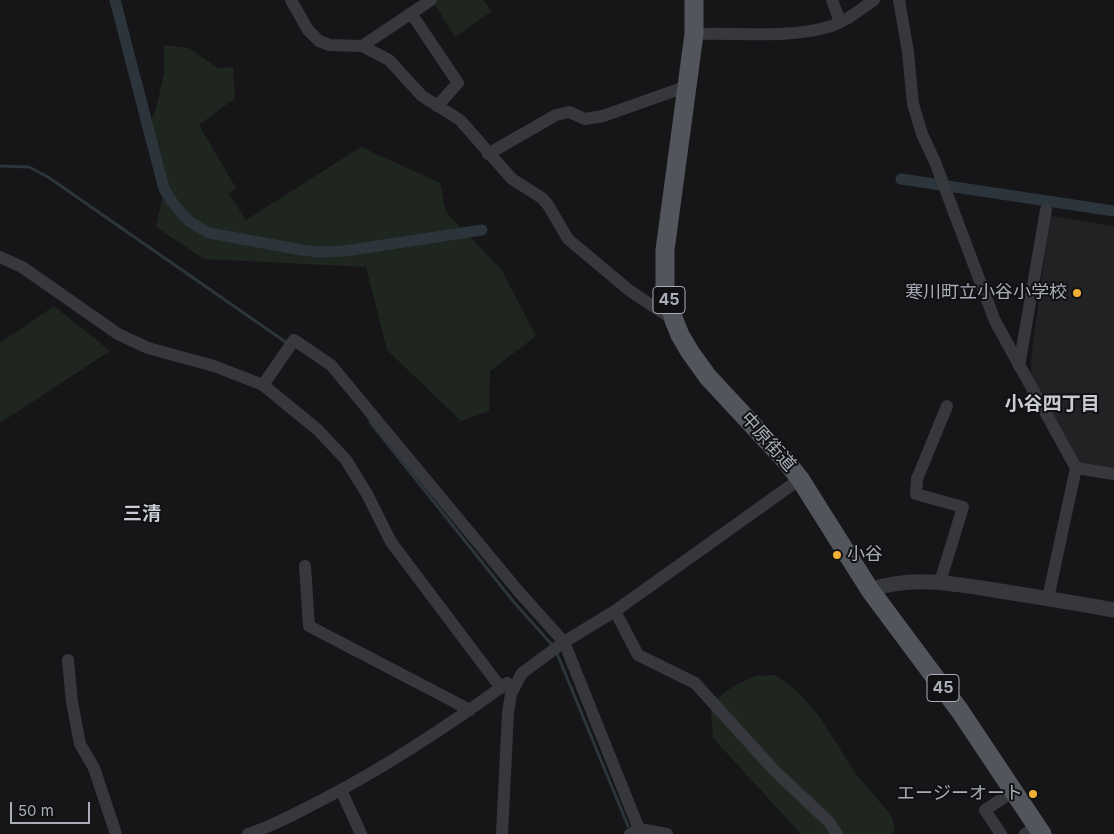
<!DOCTYPE html>
<meta charset="utf-8">
<style>
body{margin:0}
#map{position:relative;width:1114px;height:834px;overflow:hidden;background:#161618;font-family:Inter,sans-serif}
canvas{display:block}
.scale{position:absolute;left:10px;top:802px;width:80px;height:22px;box-sizing:border-box;border:2px solid #a8adb8;border-top:0;padding-left:6px;font-size:15px;line-height:18px;white-space:nowrap;color:#a8adb8;-webkit-text-stroke:4px #111113;paint-order:stroke}
</style>
<div id="map">
<canvas width="1114" height="834"></canvas>
<div class="scale">50 m</div>
</div>
<script>
const ctx = document.querySelector('canvas').getContext('2d');
ctx.lineJoin = 'round';
function fill(path, color) { ctx.fillStyle = color; ctx.fill(path, 'evenodd'); }
function trace(path, color, width, dash) { ctx.strokeStyle = color; ctx.lineWidth = width; ctx.lineCap = dash ? 'butt' : 'round'; ctx.setLineDash(dash || []); ctx.stroke(path); }
function label(font, color, halo, rows, align = 'center') {
  ctx.font = font + ' Inter,"Noto Sans JP",sans-serif'; ctx.lineWidth = 4; ctx.setLineDash([]); ctx.textBaseline = 'middle'; ctx.strokeStyle = halo; ctx.fillStyle = color; for (const [text, x, y, turn = 0] of rows) {
    ctx.save(); ctx.translate(x, y); ctx.rotate((+turn || 0) * Math.PI / 180); ctx.textAlign = isNaN(turn) ? turn : align; if (halo) ctx.strokeText(text, 0, 0); ctx.fillText(text, 0, 0); ctx.restore();
  }
}
fill(new Path2D(`
 M1050,216l64,10v244l-34,-5 -49,-87v-19z`), '#222225');
fill(new Path2D(`
 M439,0h44l9,11 -37,26 -21,-34z
 M164,45l25,3 29,20 15,-1 2,31 -36,27 37,63 -7,6 17,26 115,-73 79,36 6,29 55,57 35,67 -46,35 -1,40 -28,10 -74,-71 -21,-83 -162,-8 -48,-32 9,-41 -15,-63 6,-14 8,-36z
 M54,306l56,45 -110,72v-80z
 M775,675l22,16 22,25 37,58 35,41 4,13 -2,6h-92l-88,-96 -2,-27 8,-14 13,-10 23,-11z`), '#1e261f');
trace(new Path2D(`
 M0,166l29,1 19,10 239,166
 M370,422l143,179 40,45
 M556,651l72,175`), '#2c353c', 3);
trace(new Path2D(`
 M115,0l49,189 9,14 10,12 7,7 19,11 93,17 17,2 26,-1 137,-21
 M901,179l213,32`), '#2c353c', 11);
trace(new Path2D(`
 M291,0l17,30 11,11 11,4 32,1 27,14 33,36 38,24 52,59 30,19 6,7 20,34 62,52 44,29
 M832,0l8,22
 M899,0l9,52 5,52 9,30 13,28 60,159 81,147
 M411,13l47,70 -21,23
 M694,34c42,-2 93,5 134,-7 17,-5 32,-17 46,-27
 M362,46l69,-46
 M488,154l68,-39 13,-3 16,7 18,-3 85,-30
 M0,257l22,10 96,67 30,14 66,18 49,19 55,45 28,30 21,34 24,48 110,146
 M1019,366l27,-156
 M263,385l31,-45 37,25 188,227 45,50 77,192
 M305,566l4,60 161,84
 M940,582l23,-75 -47,-13 1,-15 30,-73
 M1048,598l28,-130 38,6
 M615,611l23,44 57,28 79,87 55,52 8,12
 M68,660l4,42 8,42 14,24 22,66
 M341,790l20,44
 M248,834c25,-8 48,-21 72,-33 66,-34 128,-75 187,-118
 M502,834l6,-121 3,-19 11,-21 42,-31 51,-31 185,-132
 M630,834l9,-5 28,5
 M1001,834l-16,-24 29,-19
 M1025,834l12,-8`), '#37383d', 12);
trace(new Path2D(`
 M870,590c43,-15 86,-6 130,1 38,6 76,12 114,19`), '#37383d', 15);
trace(new Path2D(`
 M694,0v34l-29,216v38l9,32 6,15 10,17 18,25 78,84 14,18 70,111 90,121 82,123`), '#53555c', 19);
for (const [x, y, r, color] of [
 [1077,293,5,"#f2b134"],
 [837,555,5,"#f2b134"],
 [1033,794,5,"#f2b134"]
]) { const dot = new Path2D(); dot.arc(x, y, r, 0, 2 * Math.PI); ctx.fillStyle = color; ctx.fill(dot); trace(dot, '#111113', 2); }
for (const [x, y, w] of [
 [669,300,32],
 [943,688,32]
]) { const box = new Path2D(); box.roundRect(x - w / 2, y - 13.5, w, 27, 4); ctx.fillStyle = '#111113'; ctx.fill(box); trace(box, '#a8adb8', 1); }
label('bold 16px', '#a8adb8', null, [
 ["45",669,300],
 ["45",943,688]
]);
label('18px', '#a8adb8', '#111113', [
 ["寒川町立小谷小学校",1067,293],
 ["小谷",847,555,"left"],
 ["エージーオート",1023,794]
], 'right');
label('18px', '#a8adb8', '#111113', [
 ["中原街道",768,442,48]
]);
label('bold 19px', '#c9ccd4', '#111113', [
 ["小谷四丁目",1052,404],
 ["三清",142,514]
]);
</script>
